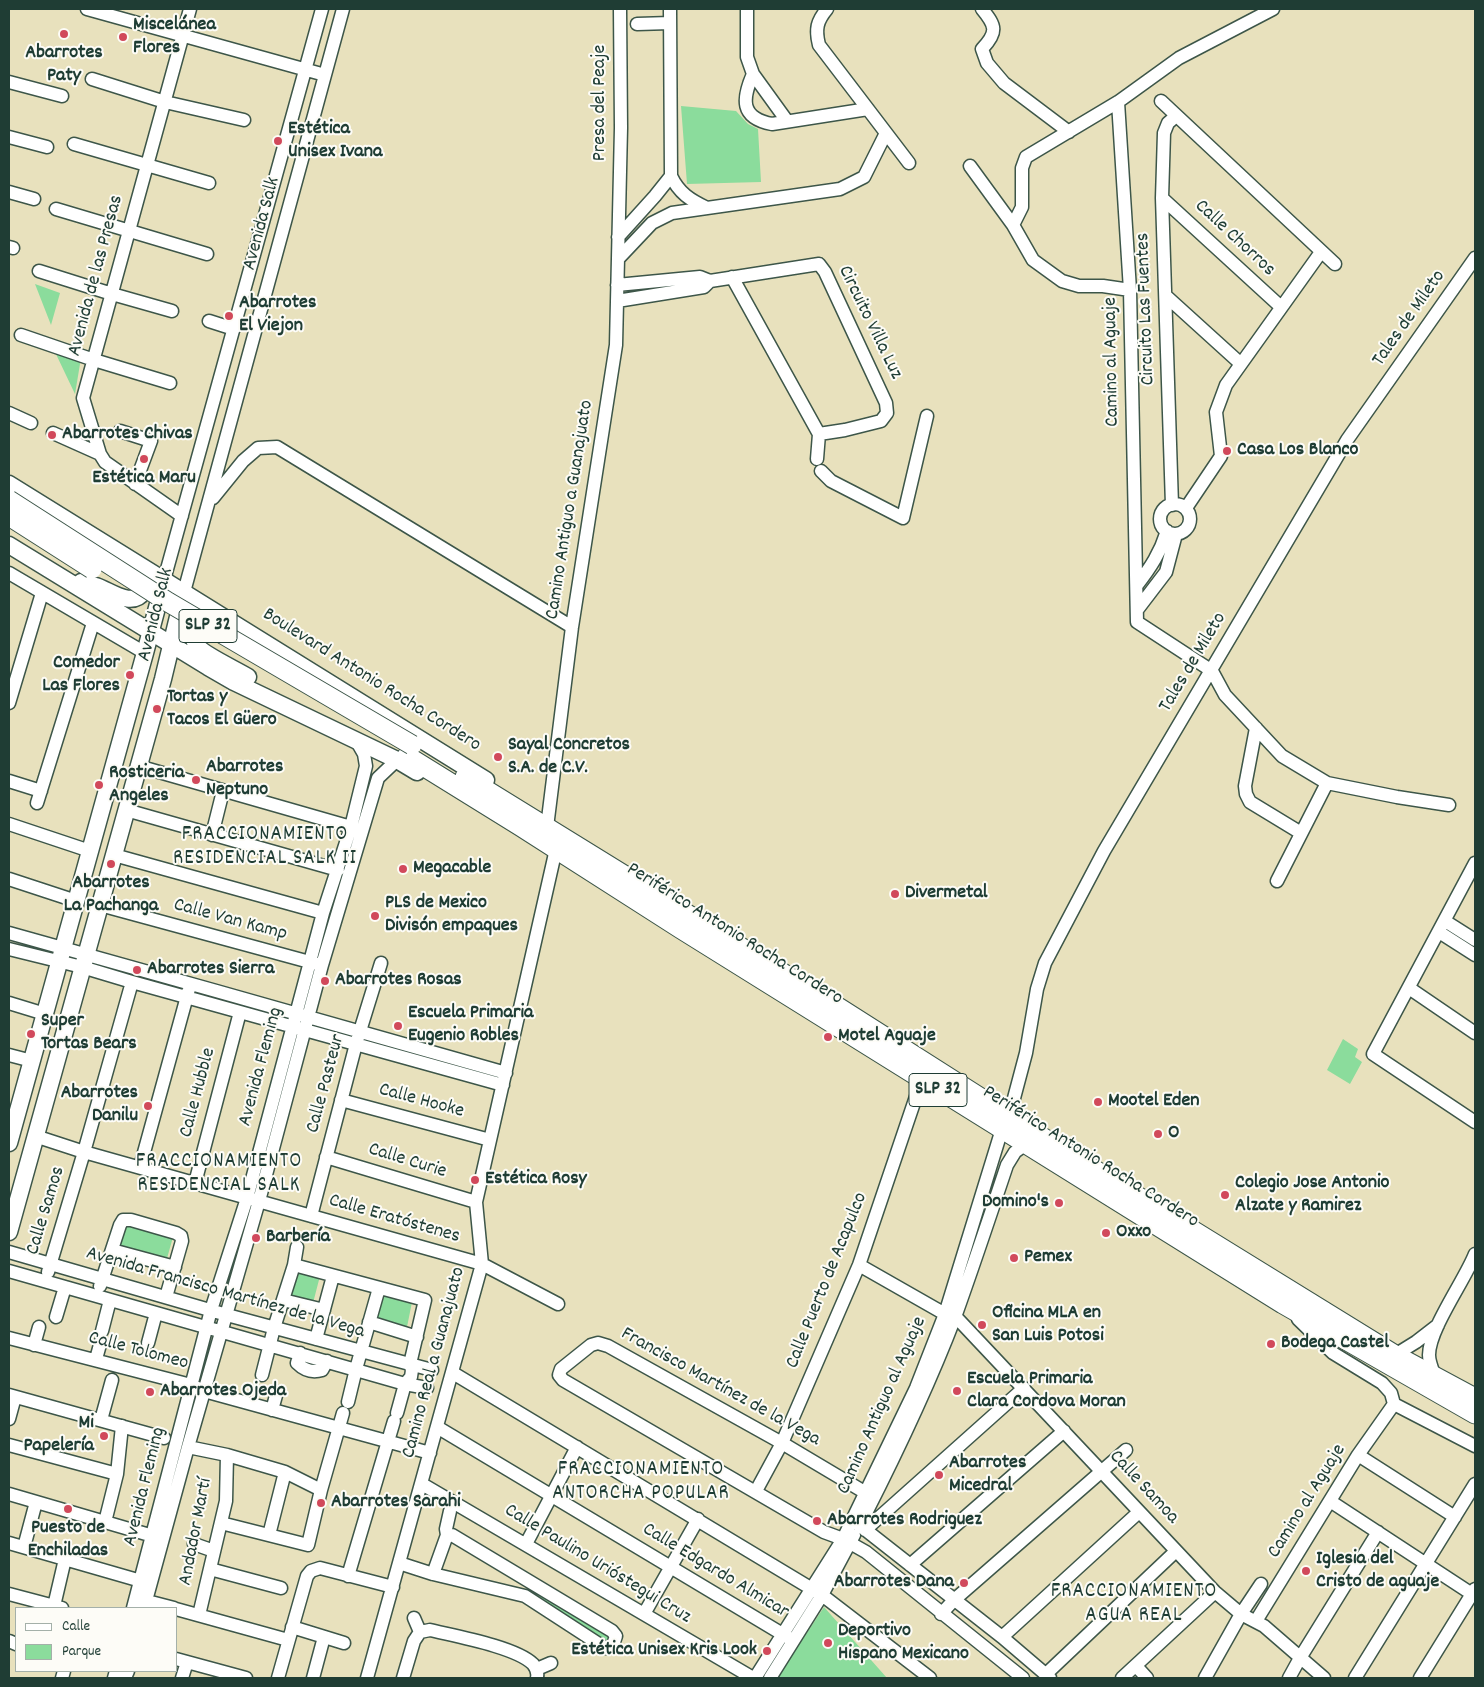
<!DOCTYPE html>
<meta charset="utf-8">
<style>
body{margin:0}
#map{position:relative;width:1484px;height:1687px;overflow:hidden;background:#e8e1bd;font-family:Dekko,sans-serif}
canvas{display:block}
.frame{position:absolute;inset:0;border:10px solid #1f3d34;pointer-events:none}
.legend{position:absolute;left:15px;top:1607px;width:162px;height:65px;box-sizing:border-box;background:#fdfcf7;border:1px solid #a4b0a9;margin:0;padding:6px 9px;list-style:none;font-size:15px;color:#1f3d34}
.legend li{display:flex;align-items:center;gap:10px;height:25px}
.legend b{width:25px;border:1px solid #a4b0a9}
</style>
<div id="map">
<canvas width="1484" height="1687"></canvas>
<div class="frame"></div>
<ul class="legend">
<li><b style="height:6px;background:#fff"></b>Calle</li>
<li><b style="height:14px;background:#8bdc9c"></b>Parque</li>
</ul>
</div>
<script>
const ctx = document.querySelector('canvas').getContext('2d');
ctx.lineJoin = 'round';
function fill(path, color) { ctx.fillStyle = color; ctx.fill(path, 'evenodd'); }
function trace(path, color, width, dash) { ctx.strokeStyle = color; ctx.lineWidth = width; ctx.lineCap = dash ? 'butt' : 'round'; ctx.setLineDash(dash || []); ctx.stroke(path); }
function label(font, color, halo, rows, align = 'center') {
  ctx.font = font + ' Dekko,sans-serif'; ctx.lineWidth = 4; ctx.setLineDash([]); ctx.textBaseline = 'middle'; ctx.strokeStyle = halo; ctx.fillStyle = color; for (const [text, x, y, turn = 0] of rows) {
    ctx.save(); ctx.translate(x, y); ctx.rotate((+turn || 0) * Math.PI / 180); ctx.textAlign = isNaN(turn) ? turn : align; if (halo) ctx.strokeText(text, 0, 0); ctx.fillText(text, 0, 0); ctx.restore();
  }
}
fill(new Path2D(`
 M681,106l55,5 12,13 10,5 3,53 -74,2z
 M35,284l25,9 -9,32z
 M55,352l26,6 -6,36z
 M1343,1039l15,10 -3,8 7,5 -12,22 -23,-14z
 M124,1223l49,14 -7,25 -48,-13z
 M295,1270l25,6 -7,27 -24,-6z
 M378,1295l34,7 -5,25 -34,-10z
 M532,1587l79,46 -4,12 -76,-51z
 M824,1607l63,71h-110z`), '#8bdc9c');
const minor = new Path2D(`
 M87,9l238,66
 M670,9l1,167c8,17 19,24 36,32
 M747,9v48l6,17 34,47
 M827,9c-10,12 -12,20 -8,36l90,118
 M982,9c14,17 16,23 0,40l5,14 17,20 65,49
 M637,24l33,-1
 M753,74c-11,25 -13,44 19,50l96,-15
 M92,79l73,23 79,18
 M9,82l53,14
 M1161,101l174,163
 M1118,102l12,188 7,332 75,49 13,24 57,61 45,27 70,14 52,8
 M9,137l38,10
 M74,144l135,39
 M970,166l43,59 20,35 29,21 17,5h24l27,4
 M9,192l25,7
 M1162,198l119,109
 M56,209l151,45
 M1013,225l9,-18v-39l4,-11 92,-55 61,-44 94,-49
 M618,237l37,-41 16,-20
 M9,247l4,1
 M618,259l34,-36 20,-10 168,-24 24,-12 22,-44
 M39,271l73,23 60,17
 M732,277l87,157 -2,25
 M617,285l83,-8 10,4 109,-17 6,8 61,131 1,10 -6,8 -36,9 -26,4
 M1166,296l75,68
 M617,301l87,-14 6,-6
 M209,321l25,8
 M21,335l73,25 76,23
 M9,413l22,10
 M120,431l31,10 -16,43
 M53,433l47,21
 M821,471l10,10 72,37 24,-102
 M213,498l30,-37 15,-13 19,-1 295,180
 M1160 519a15 15 0 1 1 30 0a15 15 0 1 1-30 0Z
 M1172,505l-10,-307 2,-65 4,-10 8,-7
 M1186,508l35,-52 -5,-44 10,-27 95,-133
 M182,516l-77,-54 -5,-8 -17,-56 107,-389
 M9,573l136,80
 M164,580l158,-571
 M1137,585c14,-18 23,-32 30,-54
 M184,592l159,-583
 M1137,610l29,-38 10,-38
 M9,703l33,-110
 M1256,728l-11,58 1,8 4,8 51,31
 M138,766l213,61
 M9,781l32,10
 M37,803l56,-180
 M126,810l212,60
 M9,824l81,27
 M547,827l25,-200 44,-282 5,-217 -1,-119
 M212,835l11,-44
 M114,855l209,58
 M1475,863l-102,191 102,68
 M9,879l67,22
 M1277,881l50,-98
 M100,905l217,59
 M1445,921l30,19
 M1439,932l36,23
 M9,933c166,46 331,93 497,140
 M9,949l73,18 50,15 371,103
 M1409,988l66,45
 M9,1003l36,11
 M9,1055l23,6
 M341,1100l149,40
 M1009,1117l17,-64 11,-64 8,-26 59,-112 243,-411 128,-182
 M35,1136l49,16 398,112 76,40
 M326,1157l150,45
 M140,1167l49,-178
 M195,1183l45,-171
 M311,1216l45,-172 25,-81
 M112,1250l63,17
 M9,1252l218,63 205,55
 M294,1265l131,35 -15,64 2,6 -1,7 -6,7 -8,29
 M859,1265l86,49 10,2 260,276 26,22 23,12 60,52
 M9,1271l396,113 22,4
 M48,1272l36,-120 48,-170
 M100,1286l20,-61 3,-5h8l45,13 5,3 1,5 -16,56
 M283,1300l41,10
 M56,1317l9,-30
 M1298,1319l35,34 49,30 9,10 3,11
 M369,1322l48,15
 M102,1331l8,-31
 M9,1338l182,47 13,6 226,62
 M316,1339l17,-63
 M148,1343l8,-30
 M34,1345l5,-18
 M300,1353l-3,10c7,7 15,10 25,7l5,-9
 M1395,1355l21,-13 22,-17
 M96,1359l5,-18
 M453,1373l369,222 108,83
 M262,1375l12,-47 20,-63 3,-18
 M1435,1377c-2,-6 -6,-15 -6,-22 0,-26 36,-75 46,-101
 M9,1395l155,43
 M348,1402l8,-33 23,-81
 M1394,1404l81,42
 M272,1410l5,-18
 M9,1419l6,-22
 M101,1420l11,-40
 M437,1427l352,211
 M9,1445l108,29
 M188,1447l39,8 58,17 36,18
 M1358,1455l97,62
 M422,1484l331,194
 M756,1491l26,-48 77,-178 63,-186
 M866,1493l-84,-50 -174,-97 -10,-3 -7,2 -30,24 -2,6 4,5 261,152 19,7 23,13 157,126
 M9,1494l144,42
 M1330,1501l145,95
 M865,1515c33,-65 64,-130 90,-198 18,-50 35,-101 52,-152l8,-13 11,-8
 M853,1520l149,117 48,41
 M105,1522l12,-48 5,-48
 M221,1523l87,22 13,-55 22,-77
 M865,1530l159,-142
 M269,1535l16,-63
 M9,1543l132,38
 M194,1544l20,7
 M526,1544l51,-97
 M24,1547l12,-45
 M399,1563l34,11 92,22 80,52h5l3,-3 3,-9 -4,-5 -160,-96h-5
 M910,1565l154,-134
 M210,1569l71,19
 M433,1574l14,-39 -1,-6 4,-18
 M348,1576l46,-155
 M9,1594l53,14
 M147,1601l27,7
 M54,1606l11,-47
 M133,1608l78,-298 36,-112 76,-285 28,-86 15,-61 -2,-12 -8,-14
 M144,1608l44,-161 71,-246 63,-236 56,-187 19,-18
 M176,1609l112,31
 M644,1614l54,-95
 M941,1614l13,-14 172,-150
 M199,1615l27,-114 1,-46
 M414,1618l6,14
 M1256,1621l102,-166 36,-51
 M292,1627l52,16
 M1002,1637l137,-125
 M9,1641l7,3
 M176,1659l70,19
 M1136,1666l11,12
 M537,1669l14,-6
 M1045,1675l131,-124
 M62,1678l2,-7
 M114,1678l2,-7
 M125,1678l3,-7
 M182,1678l5,-16
 M278,1678l29,-102 4,-5 9,-3 73,19
 M313,1678l11,-41
 M367,1678l115,-414 -6,-62 80,-353
 M403,1678l11,-37 6,-9 10,-2c25,6 86,17 103,34 4,5 5,9 4,14
 M755,1678l88,-139 73,-151 29,-74 57,-185
 M770,1678l52,-83 32,-60
 M1122,1678l93,-86
 M1205,1678l36,-64 20,-30
 M1289,1678l11,-20 78,-126
 M1355,1678l120,-194
 M1420,1678l55,-89`);
const major = new Path2D(`
 M9,484l477,296
 M9,545l199,122 26,15 163,78 20,12
 M81,582c5,2 10,3 15,4 15,5 36,23 48,5 4,-5 4,-10 2,-15
 M213,618c-7,0 -13,2 -17,9 -3,6 -3,13 1,19 7,9 40,24 51,31
 M9,1143l136,-490 18,-68
 M9,1232l154,-553 21,-87`);
const highway = new Path2D(`
 M407,756l113,70 161,103 602,375 192,110
 M465,777l376,232 220,140 334,206 80,43`);
trace(minor, '#3d5649', 15);
trace(major, '#3d5649', 19);
trace(highway, '#3d5649', 21);
trace(minor, '#fff', 12);
trace(major, '#fff', 16);
trace(highway, '#fff', 19);
const highwayBridge = new Path2D(`
 M9,500l159,102 244,143
 M9,516l83,53`);
trace(highwayBridge, '#3d5649', 21, []);
trace(highwayBridge, '#fff', 19);
for (const [x, y, r, color] of [
 [64,34,5,"#d1495b"],
 [123,37,5,"#d1495b"],
 [278,141,5,"#d1495b"],
 [229,316,5,"#d1495b"],
 [52,435,5,"#d1495b"],
 [1227,451,5,"#d1495b"],
 [144,459,5,"#d1495b"],
 [130,675,5,"#d1495b"],
 [157,709,5,"#d1495b"],
 [498,757,5,"#d1495b"],
 [196,780,5,"#d1495b"],
 [99,785,5,"#d1495b"],
 [111,864,5,"#d1495b"],
 [403,869,5,"#d1495b"],
 [895,894,5,"#d1495b"],
 [375,916,5,"#d1495b"],
 [137,970,5,"#d1495b"],
 [325,981,5,"#d1495b"],
 [398,1026,5,"#d1495b"],
 [31,1034,5,"#d1495b"],
 [828,1037,5,"#d1495b"],
 [1098,1102,5,"#d1495b"],
 [148,1106,5,"#d1495b"],
 [1158,1134,5,"#d1495b"],
 [475,1180,5,"#d1495b"],
 [1225,1195,5,"#d1495b"],
 [1059,1203,5,"#d1495b"],
 [1106,1233,5,"#d1495b"],
 [256,1238,5,"#d1495b"],
 [1014,1258,5,"#d1495b"],
 [982,1325,5,"#d1495b"],
 [1271,1344,5,"#d1495b"],
 [957,1391,5,"#d1495b"],
 [150,1392,5,"#d1495b"],
 [104,1436,5,"#d1495b"],
 [939,1475,5,"#d1495b"],
 [321,1503,5,"#d1495b"],
 [68,1509,5,"#d1495b"],
 [817,1521,5,"#d1495b"],
 [1306,1571,5,"#d1495b"],
 [964,1583,5,"#d1495b"],
 [828,1643,5,"#d1495b"],
 [767,1651,5,"#d1495b"]
]) { const dot = new Path2D(); dot.arc(x, y, r, 0, 2 * Math.PI); ctx.fillStyle = color; ctx.fill(dot); trace(dot, '#fdfcf7', 2); }
for (const [x, y, w] of [
 [208,626,58],
 [938,1090,58]
]) { const box = new Path2D(); box.roundRect(x - w / 2, y - 16.5, w, 33, 4); ctx.fillStyle = '#fdfcf7'; ctx.fill(box); trace(box, '#1f3d34', 1); }
label('bold 19px', '#1f3d34', null, [
 ["SLP 32",208,626],
 ["SLP 32",938,1090]
]);
label('bold 20px', '#1f3d34', '#fdfcf7', [
 ["Miscelánea",133,26],
 ["Flores",133,49],
 ["Abarrotes",64,54,"center"],
 ["Paty",64,77,"center"],
 ["Estética",288,130],
 ["Unisex Ivana",288,153],
 ["Abarrotes",239,304],
 ["El Viejon",239,327],
 ["Abarrotes Chivas",62,435],
 ["Casa Los Blanco",1237,451],
 ["Estética Maru",144,479,"center"],
 ["Comedor",120,664,"right"],
 ["Las Flores",120,687,"right"],
 ["Tortas y",167,698],
 ["Tacos El Güero",167,721],
 ["Sayal Concretos",508,746],
 ["S.A. de C.V.",508,769],
 ["Abarrotes",206,768],
 ["Neptuno",206,791],
 ["Rosticeria",109,774],
 ["Angeles",109,797],
 ["Megacable",413,869],
 ["Abarrotes",111,884,"center"],
 ["La Pachanga",111,907,"center"],
 ["Divermetal",905,894],
 ["PLS de Mexico",385,904],
 ["Divisón empaques",385,927],
 ["Abarrotes Sierra",147,970],
 ["Abarrotes Rosas",335,981],
 ["Escuela Primaria",408,1014],
 ["Eugenio Robles",408,1037],
 ["Super",41,1022],
 ["Tortas Bears",41,1045],
 ["Motel Aguaje",838,1037],
 ["Abarrotes",138,1094,"right"],
 ["Danilu",138,1117,"right"],
 ["Mootel Eden",1108,1102],
 ["O",1168,1134],
 ["Estética Rosy",485,1180],
 ["Colegio Jose Antonio",1235,1184],
 ["Alzate y Ramirez",1235,1207],
 ["Domino's",1049,1203,"right"],
 ["Oxxo",1116,1233],
 ["Barbería",266,1238],
 ["Pemex",1024,1258],
 ["Oficina MLA en",992,1314],
 ["San Luis Potosi",992,1337],
 ["Bodega Castel",1281,1344],
 ["Escuela Primaria",967,1380],
 ["Clara Cordova Moran",967,1403],
 ["Abarrotes Ojeda",160,1392],
 ["Mi",94,1424,"right"],
 ["Papelería",94,1447,"right"],
 ["Abarrotes",949,1464],
 ["Micedral",949,1487],
 ["Abarrotes Sarahi",331,1503],
 ["Abarrotes Rodriguez",827,1521],
 ["Puesto de",68,1529,"center"],
 ["Enchiladas",68,1552,"center"],
 ["Iglesia del",1316,1560],
 ["Cristo de aguaje",1316,1583],
 ["Abarrotes Dana",954,1583,"right"],
 ["Deportivo",838,1632],
 ["Hispano Mexicano",838,1655],
 ["Estética Unisex Kris Look",757,1651,"right"]
], 'left');
label('20px', '#1f3d34', '#fdfcf7', [
 ["Presa del Peaje",601,103,-90],
 ["Avenida Salk",263,224,-75],
 ["Calle Chorros",1234,239,43],
 ["Avenida de las Presas",97,276,-75],
 ["Circuito Las Fuentes",1147,309,-92],
 ["Tales de Mileto",1410,319,-55],
 ["Circuito Villa Luz",869,323,64],
 ["Camino al Aguaje",1113,362,-91],
 ["Camino Antiguo a Guanajuato",571,510,-81],
 ["Avenida Salk",157,615,-76],
 ["Tales de Mileto",1194,663,-59],
 ["Boulevard Antonio Rocha Cordero",371,681,32],
 ["Calle Van Kamp",230,921,15],
 ["Periférico Antonio Rocha Cordero",734,935,32],
 ["Avenida Fleming",262,1067,-75],
 ["Calle Pasteur",327,1084,-75],
 ["Calle Hubble",199,1093,-75],
 ["Calle Hooke",421,1102,15],
 ["Periférico Antonio Rocha Cordero",1090,1158,32],
 ["Calle Curie",407,1162,17],
 ["Calle Samos",47,1211,-73],
 ["Calle Eratóstenes",394,1220,16],
 ["Calle Puerto de Acapulco",828,1281,-68],
 ["Avenida Francisco Martínez de la Vega",225,1294,16],
 ["Calle Tolomeo",138,1352,15],
 ["Camino Real a Guanajuato",435,1363,-75],
 ["Francisco Martínez de la Vega",720,1388,29],
 ["Camino Antiguo al Aguaje",883,1406,-66],
 ["Avenida Fleming",146,1487,-76],
 ["Calle Samoa",1143,1488,47],
 ["Camino al Aguaje",1308,1502,-58],
 ["Andador Martí",197,1532,-79],
 ["Calle Paulino Urióstegui Cruz",597,1565,31],
 ["Calle Edgardo Almicar",715,1572,31]
]);
ctx.letterSpacing = '1px';
label('21px', '#1f3d34', '#fdfcf7', [
 ["FRACCIONAMIENTO",265,836],
 ["RESIDENCIAL SALK II",265,860],
 ["FRACCIONAMIENTO",219,1163],
 ["RESIDENCIAL SALK",219,1187],
 ["FRACCIONAMIENTO",641,1471],
 ["ANTORCHA POPULAR",641,1495],
 ["FRACCIONAMIENTO",1134,1593],
 ["AGUA REAL",1134,1617]
]);
ctx.letterSpacing = '0px';
</script>
